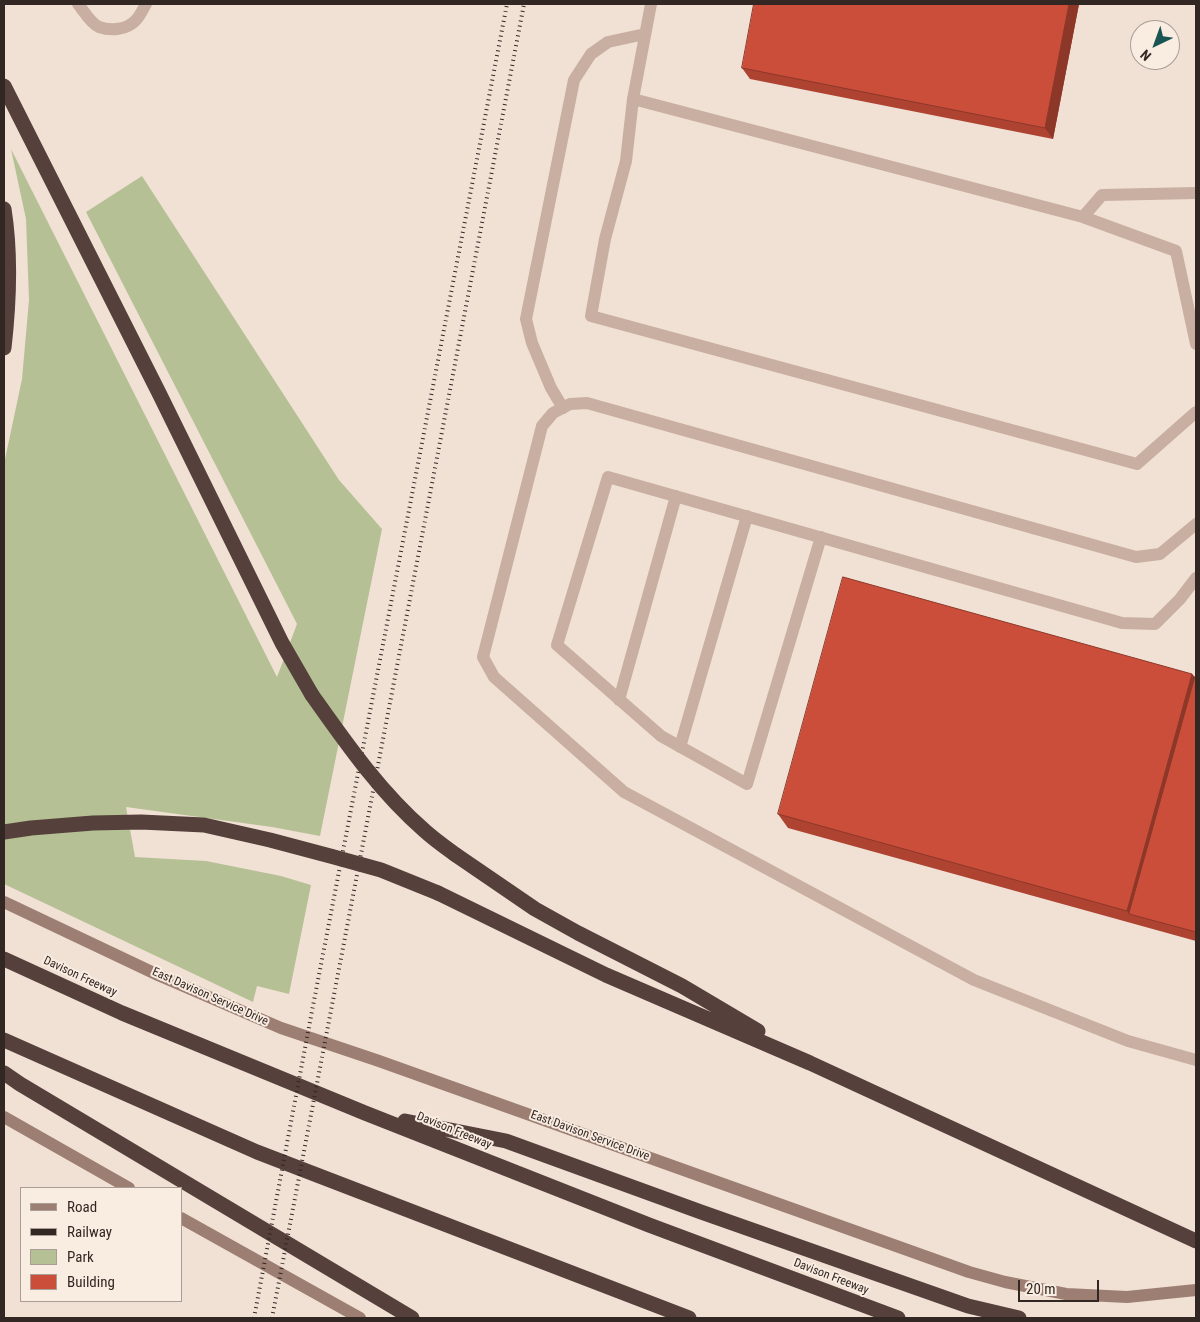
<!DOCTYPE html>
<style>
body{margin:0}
#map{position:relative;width:1200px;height:1322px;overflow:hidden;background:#f1e1d5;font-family:"Roboto Condensed",sans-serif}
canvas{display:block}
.frame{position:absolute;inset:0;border:5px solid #332724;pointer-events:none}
.legend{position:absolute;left:20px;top:1187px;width:162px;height:115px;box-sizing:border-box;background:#f9ece1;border:1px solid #aa9d95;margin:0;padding:6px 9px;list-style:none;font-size:15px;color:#332724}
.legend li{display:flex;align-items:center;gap:10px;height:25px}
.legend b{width:25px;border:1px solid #aa9d95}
.north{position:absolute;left:1130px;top:20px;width:50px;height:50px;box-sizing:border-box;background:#f9ece1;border:1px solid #aa9d95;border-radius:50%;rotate:222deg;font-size:14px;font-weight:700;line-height:20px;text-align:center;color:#332724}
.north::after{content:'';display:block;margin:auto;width:18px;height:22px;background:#195653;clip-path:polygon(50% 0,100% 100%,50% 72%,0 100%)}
.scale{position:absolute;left:1018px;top:1280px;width:81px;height:22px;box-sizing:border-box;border:2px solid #332724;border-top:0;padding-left:6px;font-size:15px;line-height:18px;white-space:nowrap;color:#332724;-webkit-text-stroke:4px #f9ece1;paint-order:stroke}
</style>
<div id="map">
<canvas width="1200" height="1322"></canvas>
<div class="frame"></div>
<ul class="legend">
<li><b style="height:6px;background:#9d7e73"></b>Road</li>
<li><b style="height:6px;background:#332724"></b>Railway</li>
<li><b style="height:14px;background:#b6c095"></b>Park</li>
<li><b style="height:14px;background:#ca4e3a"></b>Building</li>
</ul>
<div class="north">N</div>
<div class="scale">20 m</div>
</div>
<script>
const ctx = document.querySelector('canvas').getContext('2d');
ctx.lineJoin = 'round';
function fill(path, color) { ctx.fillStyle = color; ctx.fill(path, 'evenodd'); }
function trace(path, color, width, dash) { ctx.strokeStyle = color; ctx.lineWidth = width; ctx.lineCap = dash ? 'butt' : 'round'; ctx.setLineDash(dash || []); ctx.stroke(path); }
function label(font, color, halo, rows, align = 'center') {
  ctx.font = font + ' "Roboto Condensed",sans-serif'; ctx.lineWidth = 4; ctx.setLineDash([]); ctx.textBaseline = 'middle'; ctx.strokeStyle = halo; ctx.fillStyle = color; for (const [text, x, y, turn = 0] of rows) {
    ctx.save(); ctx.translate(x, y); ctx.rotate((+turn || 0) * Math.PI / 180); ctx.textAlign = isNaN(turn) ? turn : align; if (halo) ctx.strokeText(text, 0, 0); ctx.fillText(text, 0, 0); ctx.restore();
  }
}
fill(new Path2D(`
 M11,149l266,528 20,-53 -211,-412 56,-36 197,304 43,49 -62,307 -48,-9 -146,-20 9,50 71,4 75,15 30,9 -22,109 -32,-8 -4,16 -249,-118v-420l18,-85 7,-79 -3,-81z`), '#b6c095');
trace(new Path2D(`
 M651,4l-18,95 450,118 19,-22 94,-2
 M633,99l-7,62 -21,78 -14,77 546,148 59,-52
 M1083,217l93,34 20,93
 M563,408l-12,-20 -19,-45 -6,-24 48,-239 17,-26 17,-12 37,-8
 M1196,524l-36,30 -24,3 -549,-154 -17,1 -17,9 -11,13 -59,231 11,20 130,115 350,188 154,61 68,19
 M821,537l-74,247 -86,-48 -104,-91 51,-168 514,146 33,1 25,-25 16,-21
 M619,700l57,-204
 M680,747l67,-231`), '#c9afa1', 12);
trace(new Path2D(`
 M78,4c6,7 12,19 21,23 12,4 28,3 37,-7 4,-4 7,-11 10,-16`), '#c9afa1', 12);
trace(new Path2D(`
 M4,902l154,73 123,53 98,33 590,211 36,10 61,12 61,3 69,-7
 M4,1117l125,71
 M181,1218l179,100`), '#9d7e73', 12);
trace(new Path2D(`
 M4,86l155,307 123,250 30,52
 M4,209c7,44 5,95 0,139
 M456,855l79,54 43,24 104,53 76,45
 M438,893l168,82 204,88 386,178
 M4,959l118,54 243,100 284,112 249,93
 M4,1040l253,112 432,166
 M4,1073l16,11 392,234
 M405,1121l101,20 195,71 267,94 51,12`), '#55403b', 15);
trace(new Path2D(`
 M254,1318l58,-307 195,-1007
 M272,1318l252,-1314`), '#332724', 4, [1, 4]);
trace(new Path2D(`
 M312,695c34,48 68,97 113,136 10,9 20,16 31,24
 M4,832l27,-4 62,-5 48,-1 63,3 66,15 64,17 47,13 57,23`), '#55403b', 15);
fill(new Path2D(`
 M1079,4l-26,135 -303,-60 -8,-11z
 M1192,674l4,4v263l-408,-113 -10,-14z`), '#ae4332');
fill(new Path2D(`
 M1069,4h10l-26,135 -8,-11z
 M1192,674l4,6 -67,234 -2,-3z`), '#8d3729');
const building = new Path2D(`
 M754,4h315l-24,124 -303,-60z
 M843,577l349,97 -65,237 -349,-97z
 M1195,677l1,1v254l-67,-18z`);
fill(building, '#ca4e3a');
trace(building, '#8d3729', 1);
label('12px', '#332724', '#f9ece1', [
 ["Davison Freeway",80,977,25],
 ["East Davison Service Drive",210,997,24],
 ["Davison Freeway",454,1131,22],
 ["East Davison Service Drive",590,1136,20],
 ["Davison Freeway",831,1277,21]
]);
</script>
